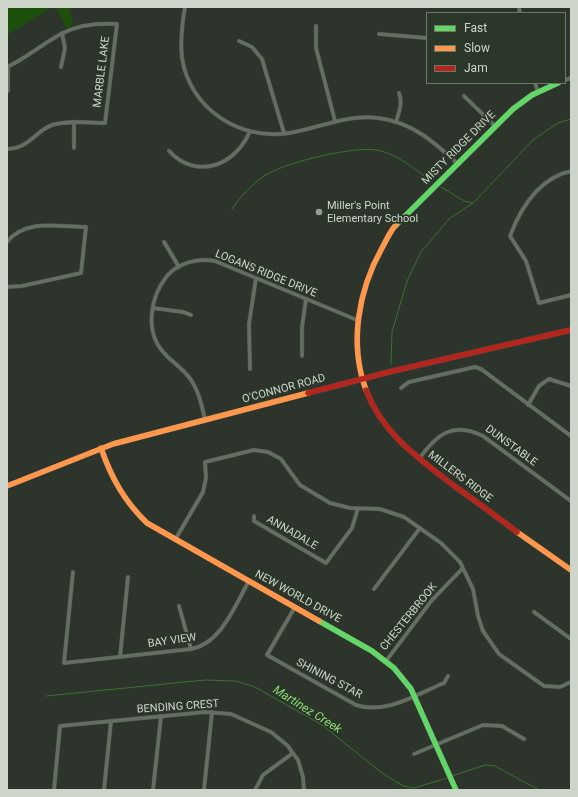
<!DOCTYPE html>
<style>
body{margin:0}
#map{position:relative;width:578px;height:797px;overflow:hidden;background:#2d342c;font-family:Roboto,sans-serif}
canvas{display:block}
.frame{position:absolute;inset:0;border:8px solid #cdd5cb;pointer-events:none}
.legend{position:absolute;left:426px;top:12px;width:140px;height:72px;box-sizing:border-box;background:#2b3728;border:1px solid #6c7669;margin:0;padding:5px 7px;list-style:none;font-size:12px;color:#cdd5cb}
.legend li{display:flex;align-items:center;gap:8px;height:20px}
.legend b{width:20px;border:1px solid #6c7669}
</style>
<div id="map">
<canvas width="578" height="797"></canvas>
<div class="frame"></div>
<ul class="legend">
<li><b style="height:5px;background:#63d668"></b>Fast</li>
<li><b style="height:5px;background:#ff974d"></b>Slow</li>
<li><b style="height:5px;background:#b3261e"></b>Jam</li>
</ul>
</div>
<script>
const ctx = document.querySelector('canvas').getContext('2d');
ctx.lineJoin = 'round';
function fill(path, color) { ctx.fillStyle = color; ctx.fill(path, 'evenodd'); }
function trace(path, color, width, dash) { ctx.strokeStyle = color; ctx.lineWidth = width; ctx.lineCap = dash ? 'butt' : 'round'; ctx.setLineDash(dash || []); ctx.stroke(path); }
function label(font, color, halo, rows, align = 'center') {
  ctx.font = font + ' Roboto,sans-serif'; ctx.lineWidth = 3.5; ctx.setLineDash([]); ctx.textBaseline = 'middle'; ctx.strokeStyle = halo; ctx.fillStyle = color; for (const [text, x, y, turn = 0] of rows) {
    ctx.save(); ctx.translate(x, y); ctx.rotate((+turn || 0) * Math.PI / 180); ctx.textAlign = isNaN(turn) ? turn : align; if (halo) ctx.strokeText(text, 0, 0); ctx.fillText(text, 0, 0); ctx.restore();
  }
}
fill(new Path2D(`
 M7,7h45l-45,28z
 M56,7h13l4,18 -7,3z`), '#1d500a');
trace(new Path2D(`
 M441,187l23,14 8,2
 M232,209c9,-13 19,-24 32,-33 19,-13 89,-30 112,-26 21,3 39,20 56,31
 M391,364l1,-32 15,-51 14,-29 28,-33 24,-16 61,-64 24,-16 13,-4
 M46,696l159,-16 31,1 19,6 67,38 60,48 21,13 11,2 33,-10
 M452,776l33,-11 10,1 44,24`), '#3c732f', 1);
const street = new Path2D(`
 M185,7c-3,17 -5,34 -3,51 8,51 58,83 107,75 31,-5 57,-19 89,-15 34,4 56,24 80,46
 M519,7l1,6
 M316,26v22l19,73
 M379,34l48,4
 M239,41l13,6 10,12 22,74
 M7,67c20,-9 36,-24 56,-34 17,-9 35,-10 54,-9l-12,99c-17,0 -37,-3 -53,2 -18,7 -22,23 -45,24
 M61,67l4,-19 -3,-15
 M565,80l6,-2
 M535,83l3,9
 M8,91v-24
 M464,96l31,30
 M396,122c3,-10 7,-20 3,-29
 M74,148v-25
 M169,151c28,30 67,14 81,-20
 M571,171c-31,7 -50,36 -61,65l16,25 13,42 32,-8
 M7,242c18,-24 53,-15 79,-15l-5,46 -59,13 -15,1
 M164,242l15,25
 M153,308l30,4 8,3
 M302,356v-29l4,-28
 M250,369l-1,-45 7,-46
 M401,388l8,-6 66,-15 6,2 90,67
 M528,405l11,-19 10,-7 22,7
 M205,420c-3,-14 -6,-28 -14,-40 -7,-11 -18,-17 -26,-26 -21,-21 -15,-57 2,-78 12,-14 32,-18 48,-15l142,59
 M419,459c18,-25 34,-38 64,-23l88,65
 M254,516v5l72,42 26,-35 6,-20
 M175,540l28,-48 3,-14 -1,-16 49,-12 14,2 13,7 19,26 30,18 20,5 30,1 24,8 37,26 19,19 13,27 5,27 5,15 16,23 45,32 16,1 11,-5
 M73,572l-9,91 127,-14c30,-5 44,-44 58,-68
 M374,589l46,-61
 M179,606l12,43
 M295,607l-28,48 89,50c30,10 61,-11 88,-22l4,-7
 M534,612l37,27
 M120,657l8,-80
 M386,661l46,-61 31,-32
 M414,754l69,-29 19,1 22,13
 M54,790l6,-64 146,-14 25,2 40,18 16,13 11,15 5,17 1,13
 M104,790l7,-69
 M153,790l8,-74
 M204,790l8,-78
 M255,790l8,-15 30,-22`);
const fast = new Path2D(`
 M396,225l117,-116 19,-14 26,-12
 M319,621l53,30 22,17 17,21 45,101`);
const slow = new Path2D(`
 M366,390c-17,-46 -8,-99 16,-142 4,-7 8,-17 14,-23
 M101,448c10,29 23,53 46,75l172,98
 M7,486l106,-42 195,-51
 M517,532l54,38`);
const jam = new Path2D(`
 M366,390c16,43 52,68 87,95 21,15 43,31 64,47
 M308,393l85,-22 178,-41`);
trace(street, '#4b5049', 4.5);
trace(fast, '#4b5049', 6);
trace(slow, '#4b5049', 6);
trace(jam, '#4b5049', 6);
trace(street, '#636f60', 3.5);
trace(fast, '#63d668', 5.5);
trace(slow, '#ff974d', 5.5);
trace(jam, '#b3261e', 5.5);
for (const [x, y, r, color] of [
 [319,212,4,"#959d93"]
]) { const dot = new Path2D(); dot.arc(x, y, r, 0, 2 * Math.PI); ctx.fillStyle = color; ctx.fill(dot); trace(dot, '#2b3728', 1.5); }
label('11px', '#cdd5cb', '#2b3728', [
 ["MARBLE LAKE",102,72,-83],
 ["MISTY RIDGE DRIVE",459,148,-45],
 ["LOGANS RIDGE DRIVE",266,274,22],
 ["O'CONNOR ROAD",284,389,-15],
 ["DUNSTABLE",511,446,36],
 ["MILLERS RIDGE",460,477,37],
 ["ANNADALE",292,533,30],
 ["NEW WORLD DRIVE",298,597,29],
 ["CHESTERBROOK",409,617,-51],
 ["BAY VIEW",172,641,-8],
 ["SHINING STAR",329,679,28],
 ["BENDING CREST",178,707,-4]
]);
label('11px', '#cdd5cb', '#2b3728', [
 ["Miller's Point",327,206],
 ["Elementary School",327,219]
], 'left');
label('italic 12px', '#8cdb78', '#2b3728', [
 ["Martinez Creek",307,710,32]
]);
</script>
